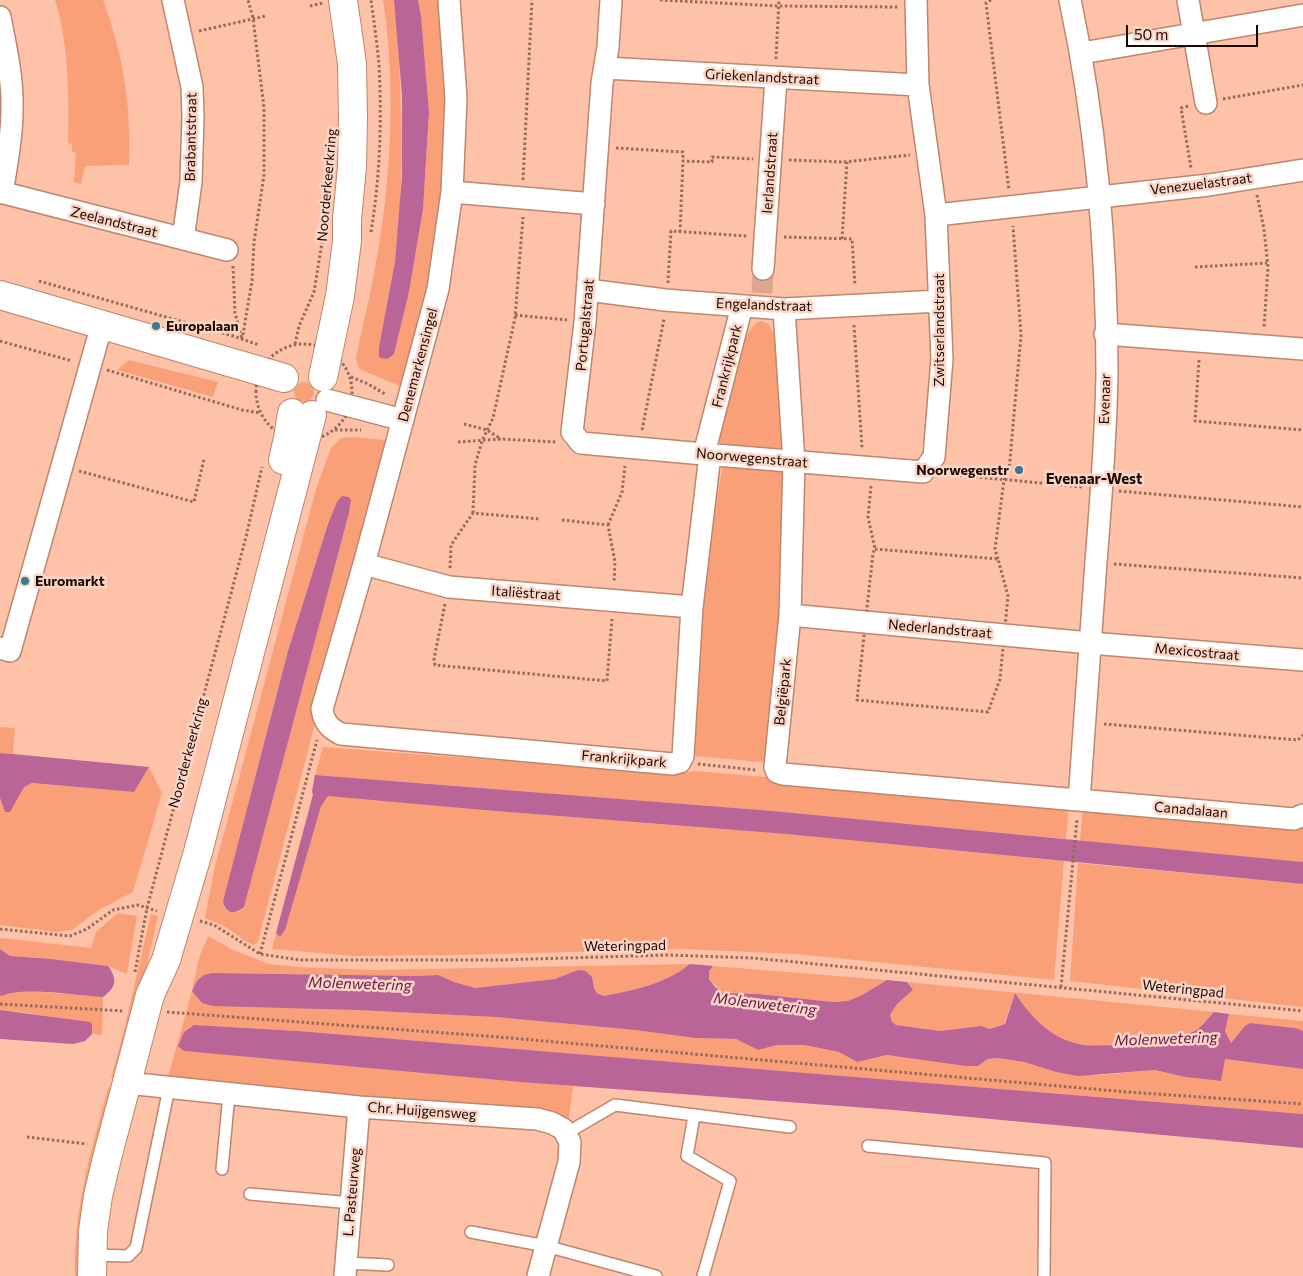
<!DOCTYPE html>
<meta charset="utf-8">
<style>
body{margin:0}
#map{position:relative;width:1303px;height:1276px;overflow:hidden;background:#fec2a8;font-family:Commissioner,sans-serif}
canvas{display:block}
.scale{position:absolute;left:1126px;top:25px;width:132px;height:22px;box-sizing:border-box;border:2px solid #1d0902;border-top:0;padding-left:6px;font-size:15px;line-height:18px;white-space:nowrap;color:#1d0902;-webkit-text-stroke:4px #fbd5c6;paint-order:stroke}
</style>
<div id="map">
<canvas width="1303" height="1276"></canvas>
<div class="scale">50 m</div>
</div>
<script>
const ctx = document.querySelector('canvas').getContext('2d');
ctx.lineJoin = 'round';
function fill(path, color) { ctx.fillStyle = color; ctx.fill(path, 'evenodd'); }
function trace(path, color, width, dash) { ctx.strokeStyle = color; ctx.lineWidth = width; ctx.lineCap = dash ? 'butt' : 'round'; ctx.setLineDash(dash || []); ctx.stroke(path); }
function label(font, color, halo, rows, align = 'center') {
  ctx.font = font + ' Commissioner,sans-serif'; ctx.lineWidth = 5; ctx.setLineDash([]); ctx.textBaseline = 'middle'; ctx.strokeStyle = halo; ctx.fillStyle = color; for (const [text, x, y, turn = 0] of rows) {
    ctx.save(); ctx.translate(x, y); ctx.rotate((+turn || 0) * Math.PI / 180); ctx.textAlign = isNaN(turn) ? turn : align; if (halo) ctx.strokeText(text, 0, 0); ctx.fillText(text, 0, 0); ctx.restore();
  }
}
fill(new Path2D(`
 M55,0h48c21,58 28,103 26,165l-44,1 -4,18 -7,-2 2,-29 -4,-1v-8l-4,-1c1,-46 1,-99 -13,-143z
 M383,0h11l2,8c5,84 10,169 -1,254 -3,28 -11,57 -16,85l11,11 4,-4 15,-62 14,-83 6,-97 -8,-96 -3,-16h22l10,101 -6,117 -39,170 -46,-19 -3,-11c8,-39 18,-79 24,-119 12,-79 15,-160 3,-239z
 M762,321l6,3 10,16 8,111 -64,-6 -6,-10 28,-97 13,-16z
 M129,360l89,22 -5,15 -96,-27z
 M294 392a10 10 0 1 1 20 0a10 10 0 1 1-20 0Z
 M353,437l32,3 3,4 -130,498 -4,3 -9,-4 -19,-14 -21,-9 10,-52 23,-84 78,-293 15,-41 10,-10zM351,500l-2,13 -105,394 -5,5 -12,-1 -3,-4 -1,-6 65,-250 40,-127z
 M723,464l61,5v155l-12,139 -77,-7 8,-180z
 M0,727l15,1 -2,26 -13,-1z
 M323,747l354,27 18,-3 374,32 -3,36 -293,-28 -458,-36z
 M149,767l13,26 -29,99 -34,18 -27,20 -16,2 -56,-7v-127l5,14 19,-25 8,-4 102,9z
 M313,794l170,16 303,24 278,27 -10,119 -258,-26 -115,-5 -223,6 -105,1 -81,-7z
 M1083,806l220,19v37l-223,-21z
 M1078,863l225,21v123l-233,-26z
 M118,913l19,3 -10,58 -19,-8 -57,-7 -41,-3 -10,-7v-11l91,10 5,-16z
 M151,914l7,2 -13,57 -28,107 -6,-2 12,-44z
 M208,936l25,14 36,14 30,3 72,3 319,-6c-24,20 -56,26 -86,32l-6,-3 -4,-5 -2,-11 -6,-6 -8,-1 -23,9 -80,9 -21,-6 -16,-7 -23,1 -203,-3 145,37 138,7 140,13 60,8 41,1 22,11 19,-5h27l35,7 18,10 30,-7 91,11 10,-7 10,-1 26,4 32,10 45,3 54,-5 30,7 36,4 3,-22 79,10v45l-1005,-83 -104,-6 -10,7 -5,13 5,6 389,35 -4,33 -44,-9 -358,-29 25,-90 7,-33z
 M713,966l174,14 -25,15 -14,6 -15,1 -75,-8 -35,-1 -14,-14v-8z
 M907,982l307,30c-5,5 -11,13 -16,17 -19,13 -91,18 -114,16 -7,-1 -16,-4 -22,-7 -21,-9 -35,-27 -47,-45l-11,31 -14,5 -9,-3 -41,5 -44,-6 -4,-3 -2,-7 7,-11 16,-14z
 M28,991l75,6 -1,38 -10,-1v-9l-63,-12 -29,-3v-15l10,-3z
 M1229,1014l74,7v10l-8,-3 -45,-5 -5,4 -14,16 -6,-12z
 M110,1087h3l-31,189h-7c-2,-65 16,-126 33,-187z`), '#f9a079');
fill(new Path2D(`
 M394,0h24l3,16 8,96 -6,97 -14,83 -15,62c-5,5 -8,6 -15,3v-10l16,-85 7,-86v-80z
 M342,496l7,1 2,3 -2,13 -105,394c-9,8 -19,7 -21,-6l65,-250 40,-127 9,-22z
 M0,753l13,1 136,13 -15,25 -102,-9 -8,4 -14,25h-5l-5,-14z
 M315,775l458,36 530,51v22l-517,-50 -303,-24 -155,-14 -7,10 -36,124 -5,7 -4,-4 37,-138 -1,-4z
 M0,949l10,7 41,3 57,7c10,14 8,21 -5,31 -26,-1 -80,-11 -101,-1l-2,-1z
 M690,964l23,2 -4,5v8l6,8 8,6 35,1 75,8 15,-1 14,-6 25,-15 20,2 6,8 -16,14 -7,11 2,7 4,3 44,6 41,-5 9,3 15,-5 10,-31c12,18 26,35 46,45 7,3 16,6 23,7 23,2 95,-3 114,-16 5,-4 11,-12 16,-17l15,2 -4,17 6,12 14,-17 5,-3 45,5 8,3v38l-78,-10 -4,22 -36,-4 -30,-7 -77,6 -22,-4 -32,-10 -26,-4 -10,1 -10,7h-12l-79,-11 -30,7 -18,-10 -35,-7h-27l-19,5 -22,-11 -41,-1 -60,-8 -140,-13 -138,-7 -144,-4 -11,-3 -10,-12c5,-11 8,-16 20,-18l203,3 23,-1 16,7 21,6 80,-9 23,-9 8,1 6,6 2,11 3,5 7,3c30,-6 62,-12 86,-32z
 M0,1010l90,12 2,2v10l-7,7 -12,3 -73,-5z
 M194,1025l104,6 1005,83v34l-409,-38 -373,-28 -337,-31 -6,-5 6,-14z`), '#b96598');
trace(new Path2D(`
 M762,293l1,-24`), '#dca68f', 21, [21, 11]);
const lane = new Path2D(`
 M694,1116l-7,40 43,25 -27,95
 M565,1134l50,-29 175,22
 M868,1146l177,17 -1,113
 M222,1169l7,-75
 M250,1194l102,9
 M471,1232l75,14 110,30
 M92,1255l36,1 8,-8 33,-160
 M346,1263l42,2`);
const street = new Path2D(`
 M173,0l19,87 1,30 -2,65 -8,57
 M449,0l7,98 -4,94 -14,97 -74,275 -42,145c2,13 7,19 19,25l332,30 7,-2 3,-6 9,-149 18,-152
 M611,0l-3,47 -6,36 -17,239 -13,110 9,11 123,11 219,18 11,-15 8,-98 -6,-144 -18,-130 -2,-85
 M1070,0c26,122 37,248 37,373 -1,63 -6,127 -11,189 -6,80 -11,159 -17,238
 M1188,0l18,103
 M0,17c5,27 12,56 12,84 1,30 -5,62 -10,92
 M1082,53l221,-38
 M605,68l313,17
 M0,192l227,58
 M452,192l142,12
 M936,215l273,-30 94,-15
 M763,269l13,-191
 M588,290l77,10 119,9 156,-8
 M784,309l10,153 -4,153 -15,152 2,5 6,2 511,45 9,-4
 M1105,334l198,15
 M327,400l76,20
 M704,454l38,-148
 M364,564l85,23 243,20
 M790,615l300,28 213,17
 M0,648l10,3 92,-327
 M127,1083l232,24 178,12 15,4 11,6 7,13 -1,20 -31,114
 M345,1276l14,-169`);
const secondary = new Path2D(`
 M0,295l284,83
 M323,377l17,-81 7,-55v-22l5,-52 1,-48 -1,-55 -9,-64
 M283,460l5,-22 4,-25
 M92,1276l1,-45 5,-35 9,-38 43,-163 16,-35 32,-108 114,-437`);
trace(lane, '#be866d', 14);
trace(street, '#be866d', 24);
trace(secondary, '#be866d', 30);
trace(new Path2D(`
 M660,0l119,6 119,1
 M991,0l-5,3 23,187
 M310,6l13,-3
 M199,31l67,-15
 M776,59l3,-59
 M1223,99l80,-14
 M1188,106l-7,2 10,60
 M616,148l67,4v9
 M789,160l55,2 66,-7
 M523,180l9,-180
 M1257,195l7,34 4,38 -4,61
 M371,232c9,-55 11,-111 8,-167 -2,-22 -5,-44 -8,-65
 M680,232l3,-71 29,1v-5l41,2
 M784,237l68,2 3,47
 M842,239l5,-77
 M233,266l2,47 7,26
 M1195,267l72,-4
 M39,281l194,55 26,9
 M668,283l3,-52 76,5
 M515,315l52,5
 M854,325l8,123
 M242,340l10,-59 2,-39 10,-67v-67l-11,-90 -5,-18
 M0,341l72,20
 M256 392a48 48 0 1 1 96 0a48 48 0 1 1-96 0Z
 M295,344l4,-18 15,-34 9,-56
 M1199,360l-4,61 108,9
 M107,370l135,40 18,3
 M351,377l17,7 17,10
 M464,424l23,6 14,9
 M335,430h26
 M642,430l22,-111
 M458,442l43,-3 55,3
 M79,471l115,31 10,-43
 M945,474l138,13
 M871,486l-3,31 7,32
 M1119,491l184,16
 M473,513l2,-48 7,-24 11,-23 22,-100 8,-101
 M562,520l46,5 7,37 -1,21
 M608,525l14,-33 3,-26
 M875,549l123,10 10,37 -8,83 -12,33 -131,-12 16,-147z
 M998,559l-3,-10 9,-69 5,-9 12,-136 -8,-109
 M1114,564l189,14
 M450,568l1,-23 22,-32 67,6
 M445,604l-11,55 1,6 172,16 5,-62
 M1104,724l194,16 5,-5
 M698,764l58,6
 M200,921l14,4 46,29 40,6h199l169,-5 85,3 550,53
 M0,929l70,7 17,-7 26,-19 25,-5 19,6
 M260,954l57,-214
 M135,972l12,-64 99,-371 16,-70
 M1061,987l16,-168
 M0,1004l124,7
 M167,1012l332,25 628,55 176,12
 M27,1137l60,7`), '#956c5b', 3, [2.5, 2.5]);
trace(lane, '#fff', 11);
trace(street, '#fff', 21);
trace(secondary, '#fff', 28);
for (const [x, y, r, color] of [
 [156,326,5,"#3b798f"],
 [1019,470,5,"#3b798f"],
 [25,581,5,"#3b798f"]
]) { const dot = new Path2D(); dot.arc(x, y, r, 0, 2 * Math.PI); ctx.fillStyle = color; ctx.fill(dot); trace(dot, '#fbd5c6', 2); }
label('14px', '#1d0902', '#fbd5c6', [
 ["Griekenlandstraat",762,77,3],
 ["Brabantstraat",191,137,-89],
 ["Ierlandstraat",770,173,-86],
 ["Venezuelastraat",1201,184,-7],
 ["Noorderkeerkring",327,185,-85],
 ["Zeelandstraat",114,222,14],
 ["Engelandstraat",764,305,2],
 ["Portugalstraat",585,325,-85],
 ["Zwitserlandstraat",939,330,-90],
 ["Denemarkensingel",418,365,-75],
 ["Frankrijkpark",727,366,-76],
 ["Evenaar",1105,399,-88],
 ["Noorwegenstraat",752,458,5],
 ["Italiëstraat",526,593,4],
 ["Nederlandstraat",940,629,5],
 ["Mexicostraat",1197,652,5],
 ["Belgiëpark",783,692,-84],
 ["Noorderkeerkring",188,753,-75],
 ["Frankrijkpark",624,759,5],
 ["Canadalaan",1191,810,5],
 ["Weteringpad",625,946,-1],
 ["Weteringpad",1183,989,6],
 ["Chr. Huijgensweg",422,1111,4],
 ["L. Pasteurweg",352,1192,-85]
]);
label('bold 14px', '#1d0902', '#fbd5c6', [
 ["Europalaan",166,326],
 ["Noorwegenstr",1009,470,"right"],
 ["Euromarkt",35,581]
], 'left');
label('bold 15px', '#1d0902', '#fbd5c6', [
 ["Evenaar-West",1094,479]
]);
label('italic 15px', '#621549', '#fbd5c6', [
 ["Molenwetering",360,984,2],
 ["Molenwetering",765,1004,7],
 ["Molenwetering",1166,1039,-2]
]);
</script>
